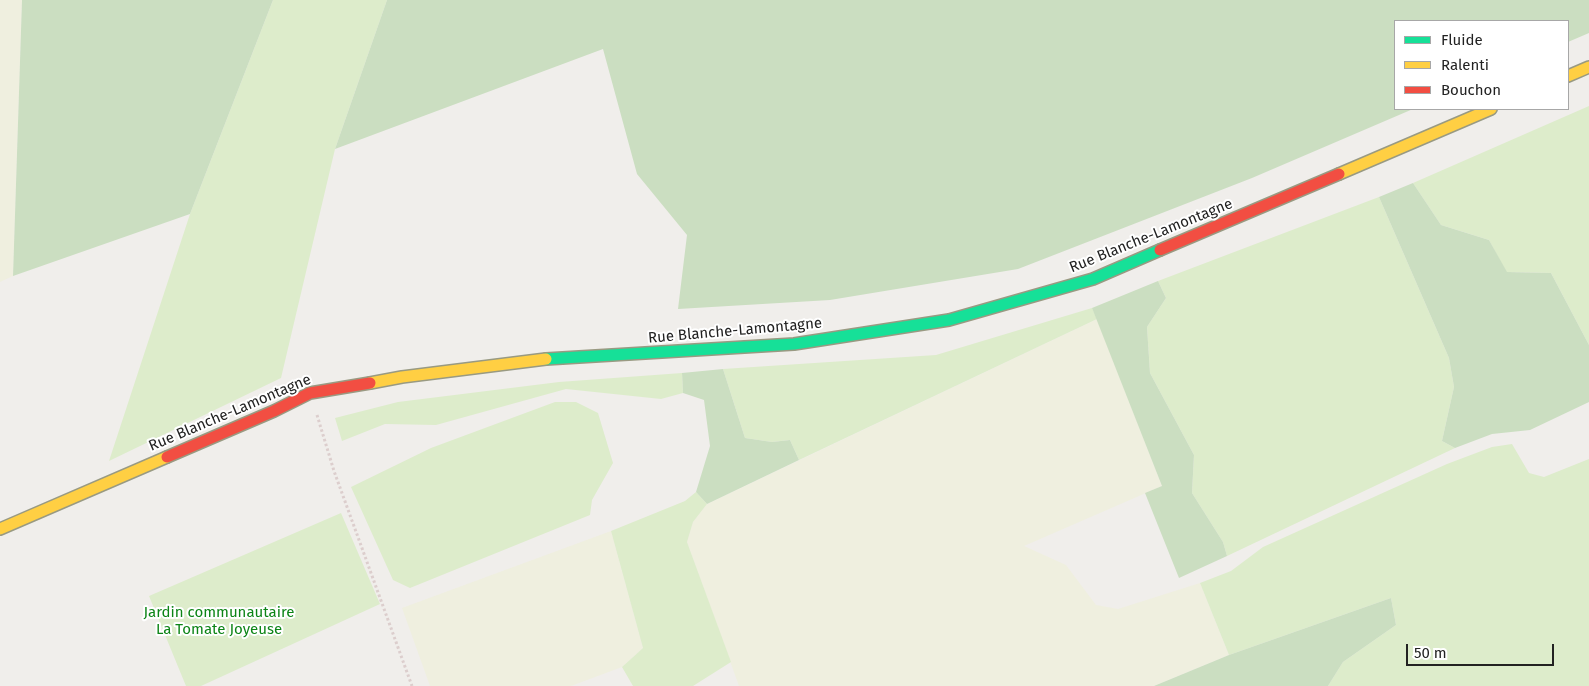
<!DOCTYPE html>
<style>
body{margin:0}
#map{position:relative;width:1589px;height:686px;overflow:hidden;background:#f0eeeb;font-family:"Fira Sans",sans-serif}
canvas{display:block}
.legend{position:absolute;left:1394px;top:20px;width:175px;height:90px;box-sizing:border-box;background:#fff;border:1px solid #a7a7a7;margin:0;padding:6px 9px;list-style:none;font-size:15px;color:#222}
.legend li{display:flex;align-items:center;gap:10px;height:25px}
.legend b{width:25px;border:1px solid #a7a7a7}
.scale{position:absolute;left:1406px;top:644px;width:148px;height:22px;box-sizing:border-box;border:2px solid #222;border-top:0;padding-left:6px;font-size:15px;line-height:18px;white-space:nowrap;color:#222;-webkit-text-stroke:4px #fff;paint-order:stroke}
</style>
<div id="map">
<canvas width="1589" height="686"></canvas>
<ul class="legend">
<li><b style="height:6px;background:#16e098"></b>Fluide</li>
<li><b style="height:6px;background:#ffcf43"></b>Ralenti</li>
<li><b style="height:6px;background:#f24e42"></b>Bouchon</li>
</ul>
<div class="scale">50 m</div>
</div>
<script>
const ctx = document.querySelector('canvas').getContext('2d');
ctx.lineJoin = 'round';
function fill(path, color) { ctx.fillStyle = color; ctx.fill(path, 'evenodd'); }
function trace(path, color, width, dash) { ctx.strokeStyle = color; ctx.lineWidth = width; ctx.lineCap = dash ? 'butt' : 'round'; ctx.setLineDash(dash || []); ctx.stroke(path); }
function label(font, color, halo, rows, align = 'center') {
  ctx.font = font + ' "Fira Sans",sans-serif'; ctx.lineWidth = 4; ctx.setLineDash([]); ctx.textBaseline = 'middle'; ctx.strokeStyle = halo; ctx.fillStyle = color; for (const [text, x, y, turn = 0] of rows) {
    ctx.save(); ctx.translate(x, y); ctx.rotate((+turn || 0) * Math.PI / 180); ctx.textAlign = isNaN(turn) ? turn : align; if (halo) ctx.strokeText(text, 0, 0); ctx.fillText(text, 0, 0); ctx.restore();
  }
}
fill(new Path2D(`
 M0,0h22l-9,276 -13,6z
 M1097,319l65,167 -138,60 42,19 30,40 22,4 82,-26 29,72 -75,31h-415l-52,-144 6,-20 14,-18z
 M611,531l32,117 -21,19 -51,19h-141l-28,-78z`), '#efefdf');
fill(new Path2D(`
 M273,0h114l-52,149 -54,229 -172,83 81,-247z
 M1589,106v239l-38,-72 -45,-1 -17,-32 -48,-15 -28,-42z
 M1379,197l70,161 5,29 -12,54 13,7 -228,108 -4,-14 -31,-49 2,-38 -44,-82 -3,-46 19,-29 -8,-17z
 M1092,308l5,11 -298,141 -9,-20 -18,2 -27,-4 -22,-69 213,-14z
 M682,373l1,20 -22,6 -95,-10 -130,36 -51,-1 -43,17 -7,-23 63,-16 161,-20z
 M555,402h21l22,11 15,50 -21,37 -2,15 -180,73 -17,-8 -42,-93 80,-39z
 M1512,444l17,29 15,4 45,-18v227h-261l15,-24 53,-37 -5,-27 -162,57 -29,-72 31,-12 32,-24 184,-83 45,-17z
 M696,492l11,12 -14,18 -6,20 44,120 -38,24h-60l-11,-19 21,-19 -32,-117 74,-30z
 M341,513l39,91 -179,82h-15l-37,-90z`), '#ddeccb');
fill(new Path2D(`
 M22,0h251l-83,214 -177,62z
 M387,0h1202v33l-21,9v-21h-173v88h18l-161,69 -234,91 -188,31 -152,9 9,-74 -50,-61 -34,-125 -268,100z
 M1413,183l28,42 48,15 18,32 44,1 38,72v57l-59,28 -38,4 -37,14 -13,-7 12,-54 -5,-29 -70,-161z
 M1158,281l8,17 -19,29 3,46 44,82 -2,38 31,49 4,14 -48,22 -34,-85 17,-7 -70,-178z
 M723,369l22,69 27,4 18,-2 9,20 -92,44 -11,-12 14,-46 -6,-46 -21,-7 -1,-20z
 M1391,598l5,27 -53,37 -15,24h-174l75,-31z`), '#cbdec1');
const fast = new Path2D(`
 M546,359l248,-15 155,-24 144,-41 67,-29`);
const slow = new Path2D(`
 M1568,76l21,-9
 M1339,174l152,-65
 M370,383l32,-6 144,-18
 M0,529l167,-72`);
const jam = new Path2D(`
 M1160,250l179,-76
 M167,457l107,-46 36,-18 60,-10`);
trace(fast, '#999a82', 14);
trace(slow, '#999a82', 14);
trace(jam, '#999a82', 14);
trace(new Path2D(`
 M317,415l17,56 78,215`), '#dccecd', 3, [2.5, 2.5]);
trace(fast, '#16e098', 11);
trace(slow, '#ffcf43', 11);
trace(jam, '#f24e42', 11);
label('15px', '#222', '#fff', [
 ["Rue Blanche-Lamontagne",1151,236,-22],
 ["Rue Blanche-Lamontagne",735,331,-5],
 ["Rue Blanche-Lamontagne",230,413,-23]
]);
label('15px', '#0c8416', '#fff', [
 ["Jardin communautaire",219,613],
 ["La Tomate Joyeuse",219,630]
]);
</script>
